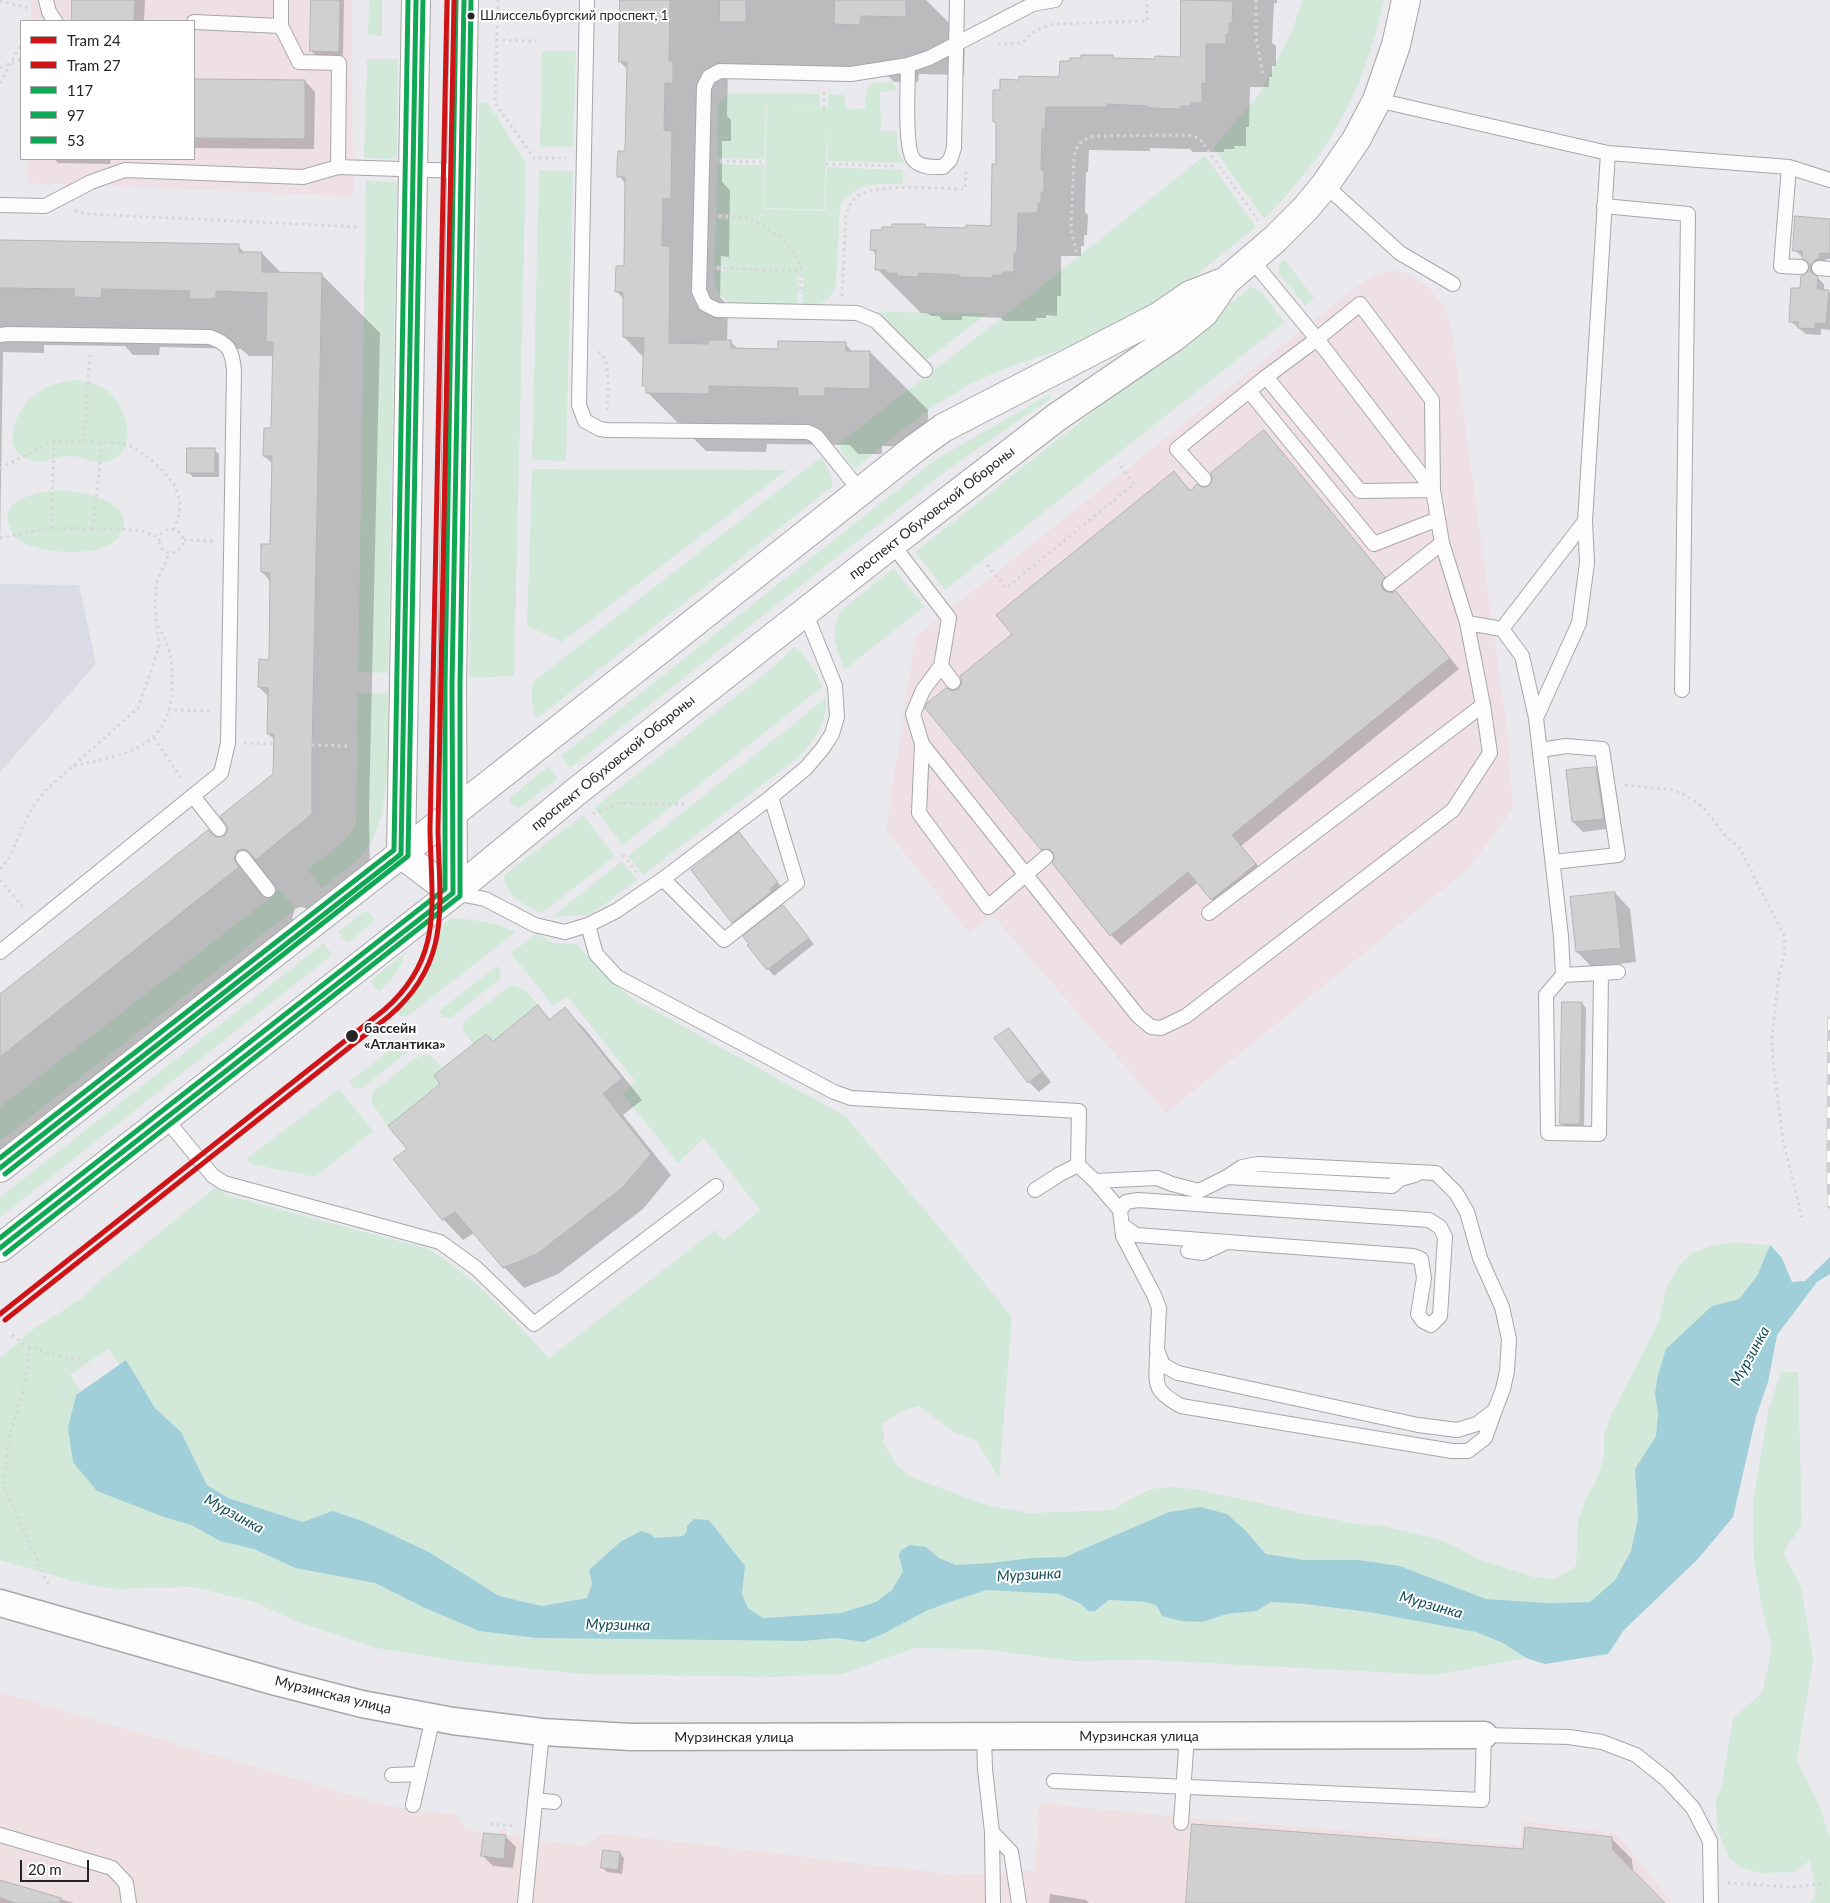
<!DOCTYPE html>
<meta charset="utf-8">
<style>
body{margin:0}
#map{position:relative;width:1830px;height:1903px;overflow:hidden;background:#eaeaee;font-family:Lato,sans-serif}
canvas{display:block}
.legend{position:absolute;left:20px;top:20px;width:175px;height:140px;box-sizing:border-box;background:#fff;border:1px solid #a8a8a9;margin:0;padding:6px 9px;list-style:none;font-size:15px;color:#252528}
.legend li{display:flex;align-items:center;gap:10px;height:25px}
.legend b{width:25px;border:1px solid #a8a8a9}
.scale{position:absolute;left:20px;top:1860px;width:69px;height:22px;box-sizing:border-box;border:2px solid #252528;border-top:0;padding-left:6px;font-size:15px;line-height:18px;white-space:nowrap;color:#252528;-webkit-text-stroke:4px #fff;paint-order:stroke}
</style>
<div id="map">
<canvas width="1830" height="1903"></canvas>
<ul class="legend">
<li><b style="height:6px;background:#ce1417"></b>Tram 24</li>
<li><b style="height:6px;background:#ce1417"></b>Tram 27</li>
<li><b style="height:6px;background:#10a855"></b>117</li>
<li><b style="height:6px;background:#10a855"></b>97</li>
<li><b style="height:6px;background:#10a855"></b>53</li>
</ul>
<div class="scale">20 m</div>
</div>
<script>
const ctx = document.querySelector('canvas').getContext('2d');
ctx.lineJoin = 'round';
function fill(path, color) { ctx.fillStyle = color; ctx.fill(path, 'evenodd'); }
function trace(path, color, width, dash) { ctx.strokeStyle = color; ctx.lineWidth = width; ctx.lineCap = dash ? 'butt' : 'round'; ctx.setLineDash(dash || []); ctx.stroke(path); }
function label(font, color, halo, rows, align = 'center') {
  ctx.font = font + ' Lato,sans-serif'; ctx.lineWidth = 4; ctx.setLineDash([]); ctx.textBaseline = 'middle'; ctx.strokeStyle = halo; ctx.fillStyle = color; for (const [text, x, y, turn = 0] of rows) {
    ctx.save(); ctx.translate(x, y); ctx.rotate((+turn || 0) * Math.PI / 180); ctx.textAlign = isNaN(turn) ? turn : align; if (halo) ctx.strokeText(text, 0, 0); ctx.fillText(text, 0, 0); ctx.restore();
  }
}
fill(new Path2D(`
 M31,0h321l1,196 -326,-13 1,-24h166v-138h-163z
 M1392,270l17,4 16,10 17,19 9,21 57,412 5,73 -46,61 -301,243 -173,-197 -24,17 -83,-103 29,-193 441,-350 17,-11z`), '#eee0e4');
fill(new Path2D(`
 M0,1692l388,114 68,9 11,15 31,4 1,-6 8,1 -1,6 42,6 37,5 18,-13 355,42 77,-5 4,-67 153,15 328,27 2,-24 95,13 55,69h-1672z`), '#efe0e3');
fill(new Path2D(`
 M0,584l79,1 17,79 -96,108z`), '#dbdbe5');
fill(new Path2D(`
 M369,0h13v36l-14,-1z
 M1302,0h82c-21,94 -52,150 -120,219l-51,-71 46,-54 33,-62z
 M542,51h34l-3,96h-33z
 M367,59h31l-1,97 -8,3 -25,-1z
 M891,82l4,4 1,5 -16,1 1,39h16l1,21 5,7v4l-76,-2 1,-67 16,1 2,15 19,-2c2,-23 -1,-25 26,-26z
 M731,93l89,1v13l-54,-2 -2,54 -47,-1 1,-54 6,-7z
 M479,102l9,1 38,60 -12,513 -45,2z
 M767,105l61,3 -4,102 -60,-2z
 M1205,155l51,72c-42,34 -84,70 -132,96 -43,23 -90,33 -134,52 -51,22 -92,58 -134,93l-9,-8 -9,-16 170,-131z
 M717,164l47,1 -1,44 62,2 2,-44 76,3v14c-28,0 -46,-3 -63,22l-4,78c-8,21 -13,21 -34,21l1,-30 -4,-1 -2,31 -64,-2c-16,-5 -19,-16 -19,-32h12l1,-6h-13l2,-46 12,1 1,-6 -13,-1z
 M539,170l34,1 -7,290 -34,-1z
 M366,181l31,1 -9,491 -30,-1z
 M1284,259l30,39 -9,8 -27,-34 1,-8z
 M1251,287l9,3 25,32 -340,268 -30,-38z
 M876,312l112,1 -63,48z
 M77,380c11,2 22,4 32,12 20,17 31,64 -5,70 -11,2 -22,-6 -33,-6 -13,0 -26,7 -38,5 -33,-7 -20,-47 -2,-63 14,-12 29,-17 46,-18z
 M1050,394l1,4 -105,73 -376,297 -9,-12 375,-297z
 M821,457l8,14 4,15 -297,233c-5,-13 -6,-23 -3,-37z
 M532,469l255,1 -225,172 -35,-16z
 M57,490c23,1 85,11 62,47 -15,22 -81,17 -100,3 -6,-4 -9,-10 -10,-16 -9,-26 31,-32 48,-34z
 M894,568l30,39 -80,63 -9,-28v-16l5,-15z
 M795,646c13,13 21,24 27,41l-199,158 -29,-37 184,-145z
 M358,693h30c-1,44 5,114 -18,151 -11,19 -32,31 -48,44l-15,-19c15,-12 45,-28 49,-47z
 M826,698c1,24 -11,43 -27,59l-156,118 -15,-19z
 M548,766l10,12 -34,27 -6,3c-6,-1 -8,-4 -8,-10z
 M583,815l32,41 -73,57c-19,-8 -36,-16 -38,-38z
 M622,861l15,19 -40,30 -9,5 -36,2z
 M280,890l15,19 -295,232v-34z
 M363,912c6,0 8,1 11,7l-2,4 -25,20 -9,-11z
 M451,918c26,2 40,3 65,14l-108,84h-8l-7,-9c25,-19 37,-46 42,-76z
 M537,933l15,10 25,1 22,26 33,28 213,118 95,112 72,89 -13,162 -22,-38 -23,-9 -35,-26 -19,6 -17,12 1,20 11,19 16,14 78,29 41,7 83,-3 19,-12 19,-9 20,-2 22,2 63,13 40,10 62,12 21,1 59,14 19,8 18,11 59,19 21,2 21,-13 2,-45 7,-21 11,-18 8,-26v-20l6,-19 48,-93 9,-38 11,-19 14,-14 19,-7 20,-4 39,3 -13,31 -18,23 -27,8 -57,87 3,20 -2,22 -21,33 3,49 -7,33 -16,29 -25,22 -41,1 -63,-4 -86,-33 -41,-6h-55l-38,-6 -20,-23 -46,-24 -31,5 -104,45 -35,1 -40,5 -34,2 -17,-7 -13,-11 -27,9 4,15 -11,19 -16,12 -35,11 -78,5 -15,-10 -6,-14 2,-28 -57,-35 -4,5 -30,2 -12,-7 -21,11 -31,28 3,15 -5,13 -45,8 -43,-10 -70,-44 -64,-30 -32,-11 -29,11 -76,-24 -21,-13 -26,-53 -26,-24 -29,-47 -6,4 -12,-16 -38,26 11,16 -5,4 88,122 27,8 29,16 34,8 41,19 80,15 50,25 54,23 57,7 267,3 33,-3 28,4 19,-8 43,-23 21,-8 40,-13 72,4 36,16 14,-10 37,2 57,20 24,-8 30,-3 14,-9 33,2 65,8 107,20 27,11 23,15 -91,17 -287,-15 -75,1 -93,-12 -65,-1 -73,26 -70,3 -190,-3 -125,-13 -80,-13 -79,-26 -44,-20 -61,-15 -79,2 -38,-7 -76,-22v-202l32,-28 50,-32 15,-15 119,-96 10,8 203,54c49,31 81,67 120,109l166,-128 9,10 36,-30 -56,-72 -26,25 -56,-70 13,-12 -68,-85 -14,10 -42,-53z
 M324,943l8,12 -332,262v-20z
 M407,951l-12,24 -16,17 -9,-11z
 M497,966l4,6 -1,7 -48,38h-9l-4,-6z
 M511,985c14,2 19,10 27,20l-45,36 -7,-7 -13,10 -11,-15 1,-7z
 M407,1037l4,6 -1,7 -48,38h-8l-5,-6z
 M423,1055h7l13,13 -9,7 6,9 -52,42 -17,-24 2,-10 42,-34z
 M339,1089l34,42 -58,46 -64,-13 -5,-5z
 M1781,1372h17l4,153 -19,28 18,34 12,73 -16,101 21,41 12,35v66h-20l6,-8 -6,-35 -14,12 -36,1 -18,-5 -13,-10 -12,-29 -1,-30 5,-12 12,-69 29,-25 10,-44 -11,-44 -7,-44 -1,-60 15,-90z`), '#d2e9da');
fill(new Path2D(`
 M1770,1245l12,13 10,24 13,-1 25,-24v17l-13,8 -40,53 -9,47 -12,35 -23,100 -35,42 -74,71 -16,24 -63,10 -19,-6 -23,-15 -27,-11 -107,-20 -65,-8 -33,-2 -14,9 -30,3 -24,8 -22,-1 -19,-5 -5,-10 -11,-4 -37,-2 -14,11h-7l-7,-7 -22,-10 -72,-4 -40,13 -21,8 -43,23 -19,8 -28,-4 -33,3 -267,-3 -57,-7 -54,-23 -50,-25 -80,-15 -41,-19 -34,-8 -29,-16 -27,-8 -67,-26 -24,-29 -5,-34 8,-33 50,-35 29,48 26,24 26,53 21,13 75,24 30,-11 32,11 64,30 70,44 43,10 45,-8 5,-14 -3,-14 31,-28 21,-11 10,3 3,4 29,-2 4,-5v-5l7,-7 15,1 36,46 -3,28 6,14 15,10 78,-5 35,-11 16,-12 11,-19 -4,-15 1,-5 10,-6 16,2 13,11 17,7 34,-2 40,-5 35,-1 104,-45 31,-5 27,7 19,17 20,23 38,6h55l41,6 86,33 63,4 41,-1 25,-22 16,-29 7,-33 -3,-49 21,-33 2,-22 -3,-20 3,-19 8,-26 46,-43 27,-7 18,-23z`), '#a0cfda');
fill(new Path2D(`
 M73,0h72l-1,21h-71z
 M312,0h32l-1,56 -27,-1 -5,-4z
 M621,0h305l39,39 -1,36 -45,-1 -1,8h-24l-9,-9 -81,-1v8h-24l-9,-8 -43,-1 -1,45 4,4v21h-9v41l8,8 -1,67 -8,-1 -1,41 8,9 -1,36h4l8,8 40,1 66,-7 8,8h17l58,58 -1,37 -45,-1v8h-24l-8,-9 -83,-1 -1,8 -60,-1 -58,-58v-4l-4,-4v-27l-20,-21v-38l-7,-7 8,-24 1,-84 -7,-8 8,-23 1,-83 -8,-8z
 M1182,0h95v3h-3l-2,40 4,3v20h-4v11h-3v10h-19l-1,40h-3v19h-12l1,3h-11v3h-31l-3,-3 -40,-1v3l-61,-1 -1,22h-2l-1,40 3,3 -1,20h-3v11h-3v10h-20v40h-4v20l-11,-1v3h-10v3h-32l-3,-3 -39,-2v4h-20l-3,-4h-8l-4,-3h-6l-44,-44v-14l-5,-5 11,-19 41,-6 3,3 40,2 25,-3 5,-62v-41l-3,-3 7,-30 19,-10 41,-3 51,-21 3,2 41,1 25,-2z
 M194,81h111l10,11 -1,57 -120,-1z
 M54,159h57l-1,5 -52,-1z
 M1830,220v39h-4v7l-10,8 1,3 7,7v7l6,2v37l-9,-1v6l-15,-1 -16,-13 16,-45 5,-8 -8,-11 -9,-7z
 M0,241l238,5 7,7h17l20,21h39l59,59 -11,478 1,62 -55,44 -10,-9 -4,-1 -6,2 -3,9 5,8 -297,235v-165l216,-157 10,-2 48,-63 1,-34 -7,-6 1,-37 -10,-10 11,-26 1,-79 -9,-10 9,-27 2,-81 -9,-8 8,-27 2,-73h-25l-8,-7 -81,-2 -1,8h-26l-8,-9 -81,-1v8l-41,-1 -3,194z
 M1264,431l130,157 -2,6 3,-2 10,10 54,67 -218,177 24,28 -43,36 -24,-28 -77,63 -10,-10 -55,-76h-4l-10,-10 -88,-157 6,-2 214,-217 17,18 16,-2z
 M214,450l5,4v23h-26l-5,-5z
 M1595,768l10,10 8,50 -30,4 -10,-10z
 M744,838l38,50 -44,38 -5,-4z
 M1615,893l15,16 6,53 -44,5 -15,-15z
 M783,907l31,37 -40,32 -6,-7z
 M1582,1003l4,5 -2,120h-18l-5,-5z
 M538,1007l13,13 14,-11 20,20 57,71 -19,15 48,60 -28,34 -85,65 -34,14 -20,-21 -30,-34 -11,7 -20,-21 -34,-70 84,-106z
 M1008,1029l10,10 33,43 -12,10 -10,-10z
 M506,1837l10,10 -3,21 -20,-2 -10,-10z
 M1612,1839l20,20 1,12 31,32h-477l337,-53z
 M620,1853l4,5 -2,16 -15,-2 -5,-5z
 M0,1882l74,21h-74z
 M1050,1894l36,6 3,3h-40z`), '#0003');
const building = new Path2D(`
 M72,0h63l-1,21h-62z
 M311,0h29l-1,52 -29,-1z
 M620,0h50l-1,61h4v23l-8,-1 -1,47 8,1 -1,68h-8l-1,47h8l-1,97 39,1v-4h23v8l47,1v-8l68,1v9h24v38l-45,-1v8h-27v-8l-89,-2v8l-63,-1v-7h-4l2,-48 -21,-1v-45h-8l1,-26h8l1,-89h-8v-13l1,-13h7l2,-89h-8z
 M720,0h26v22h-26z
 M835,0h71v17l-45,-1 -1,9 -26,-1z
 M1181,0l52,1 -1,22h-3v11h-3v10h-20v40l-4,-1v20h-11v3h-10v3l-33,-1v-2l-41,-2v3h-61l-1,22h-3l-1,41h3v22h-3v11h-3v10h-20l-1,40h-3v19h-11v3h-10l-1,3 -33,-1v-2l-40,-2 -1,4 -21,-1v-3h-11v-3h-11l1,-20h-6l1,-20h11v-3h10v-3h33v3l41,1v-3l25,1 1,-62h4v-42h-3v-32h7v-11l19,1v-4l40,1 1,-16h10v-3h11v-3h32v3l42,1v-3l25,1z
 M194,79l111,1v59l-111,-1z
 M1795,216l35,3v35l-10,-1 -1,6 -4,1 -5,7 1,5 7,5 -1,12 12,1 -3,34 -11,-1v6l-17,-1v-6h-9l2,-34h9l1,-12 4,-1 5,-7 -1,-5 -7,-5v-7h-9z
 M0,240l239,4v8h23v20l60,1 -10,479v62l-56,46 -9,-10 -5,-1 -5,2 -3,8 5,8 -239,190v-63l208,-164 8,7 9,-1 3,-9 -8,-11 53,-42 1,-40h-7l1,-46 -10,-1 1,-28 10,1 1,-87 -9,-1v-28h9l2,-88h-9l1,-28h7l2,-86h-7l1,-49 -51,-2v8h-27l1,-8 -88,-2 -1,9 -27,-1v-8l-74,-1z
 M1264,430l121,147 -4,8 2,5 8,3 5,-2 54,67 -218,177 24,29 -45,36 -23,-28 -78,64 -58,-73 2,-4 -1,-7 -5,-3 -7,1 -116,-142 2,-5 19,-15 8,3 5,-2 3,-8 -2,-5 52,-42 -16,-19 178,-144 16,20 7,-7 5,3h4l6,-6 -1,-8z
 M187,448h28v25h-28z
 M1596,767l8,52 -32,3 -6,-52z
 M739,832l39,50 -8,7 2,2 -40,32 -41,-53z
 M1615,892l6,56 -45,4 -6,-55z
 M783,905l26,33 -42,32 -20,-25 2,-1 -6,-8z
 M1562,1002h20l-2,122h-20z
 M538,1005l11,15 16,-13 57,71 -19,16 48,60 -29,34 -85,66 -34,14 -48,-56 -13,8 -49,-61 14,-10 -19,-23 52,-42 -6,-9 52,-41 7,7z
 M1009,1028l33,44 -14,11 -34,-45z
 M1192,1824l331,25 2,-22 87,10 1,13 52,53h-479z
 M484,1833l22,2 -2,24 -23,-3z
 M603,1850l17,2 -2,18 -17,-2z
 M0,1880l61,18 -1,5h-44l-16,-5z`);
fill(building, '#d1d0d1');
trace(building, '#b5b4b5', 1);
const service = new Path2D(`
 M46,0l3,12 6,9
 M587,0l-8,405 6,16 15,8 7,1 201,2 8,4 45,56
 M194,22l87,4 18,36 40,1 -1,104
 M281,26v-26
 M908,65c0,17 -4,85 6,95 7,8 20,7 29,7l7,-7 4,-12 3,-148
 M1377,100l231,53 181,14 41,13
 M1789,167l-8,99 20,1
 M1325,185l75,68 53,31
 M0,205l45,1 46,-24 34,-12 178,7 35,-10 123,4
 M1604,206l84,8 -6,476
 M1251,259l66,80 116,151
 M1819,268l11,1
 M0,335l8,-1 202,3c19,7 22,13 24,33l-6,373 -7,30 -221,179
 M925,370l-49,-49 -19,-8 -140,-3 -12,-6 -6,-13 5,-204 5,-10 11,-6 131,3 57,-9 21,-7 104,-54 22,-4
 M1266,377l94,114 73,-1
 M1249,391l125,153 64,-25
 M892,544l57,74 -8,48 -18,24 -10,24 9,30 -3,69 69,94 58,-50
 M1390,584l52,-41
 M1467,623l35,6 20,27 14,62
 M1502,629l83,-108
 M941,666l12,16
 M922,744l216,272 13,11 10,1 25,-12 267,-206 37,-57 -7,-48 -16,-82 -25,-80 -4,-24 -5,-29 -1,-90 -72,-96 -43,35 -51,38 -89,72 27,30
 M1541,750l25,-4 36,3 16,106 -65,7
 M193,796l26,33
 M243,858l25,32
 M663,879l61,61 73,-57 -26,-86
 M454,893l31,6 50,26 30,7 23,-7 28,-14 47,-32 108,-82 35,-29 17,-20 9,-14 5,-17 -2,-31 -30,-74
 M1209,913l274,-208
 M588,925l8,29 21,23 217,115 17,6 228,13 -1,54 17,16 25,29 3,26 31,59 5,13 -2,42 6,15 15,8 240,52 39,5 20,-6 18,-14 8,-21 4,-18 2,-32 -7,-32 -22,-49 -13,-46 -11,-19 -20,-20 -178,-9 -16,3 -15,10 -28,14 -27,-7 -15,-6 -62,3
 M1601,973l-2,161 -51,-1 -2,-138 17,-20 -2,-39 -25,-218 43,-95 8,-60 -2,-42 23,-368
 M1563,975l55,-3
 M165,1118l48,58 11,7 216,59 36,26 58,56 182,-138
 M1227,1177l165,9 8,-7 15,-4
 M1035,1190l25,-16 18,-9
 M1120,1210l6,-8 12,-2 291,20 11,7 5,10 -5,79 -9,9 -8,-4 -5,-7 6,-36 -3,-19 -8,-3 -277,-21 -14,-10
 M1188,1251l15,2 22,-10
 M1157,1356c-1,30 -4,34 24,50l271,45h16l17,-13 10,-28
 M984,1737l1,32 7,63 1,71
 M392,1775l28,-1
 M1054,1781l428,19 2,-65 85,2 33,5 34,13 30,24 27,29 17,33 1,62
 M535,1800l19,2
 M413,1805l20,-88
 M1181,1823l6,-88
 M992,1832l19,20 8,51
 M0,1835l112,33 14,15 3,20
 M525,1903l17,-171`);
const minor = new Path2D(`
 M0,1603l276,79 86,22 91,17 89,11 89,5 853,-2`);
const tertiary = new Path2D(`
 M1226,281l-36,14 -32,22 -215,111 -29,21 -513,405 52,39 124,-102 315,-247 165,-127 117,-80 30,-24 22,-32 49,-42 31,-31 19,-23 31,-45 21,-40 19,-55 10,-45`);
const primary = new Path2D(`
 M0,1168l401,-314 15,-854
 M0,1248l453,-355 -1,-209 12,-684`);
trace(service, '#a7a7aa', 16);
trace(minor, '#a7a7aa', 29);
trace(tertiary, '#a7a7aa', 30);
trace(primary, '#a7a7aa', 30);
trace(new Path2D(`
 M498,0l-3,103 39,55h32
 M1256,0v38l7,37
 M0,1l29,7
 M496,40l40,1
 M998,44l24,-1c9,-11 19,-16 33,-19l92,-3v-21
 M0,68l21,-9
 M0,83l21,-39
 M824,108v-17
 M720,161l45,1
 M826,164l70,2
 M75,211l12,3 272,13
 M719,216l30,2 34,21 16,22 2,10 -1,23
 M1076,252l-5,-24 3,-70c2,-14 8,-19 21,-22l93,-1 11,3 59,82
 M717,268l84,3
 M842,296l4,-81c3,-9 6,-16 15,-21 23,-11 78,-5 104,-5l1,-18
 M598,352c15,7 9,45 9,60
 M84,442l6,-89
 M0,468l54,-27 65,2 14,4 16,11 16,15 10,13 5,15 -1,13 -4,15
 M51,528l3,-87
 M159 541a12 12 0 1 1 24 0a12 12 0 1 1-24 0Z
 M93,529l9,-86
 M0,538l51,-10 72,1 19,2 17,7
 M184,540l29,1
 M987,565l19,23 128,-104 -16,-22
 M168,710l42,1
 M154,738l29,43
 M244,743l30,1
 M312,745l38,1
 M74,766c49,-12 95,-15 98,-77 1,-27 0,-38 -13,-62
 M1625,785l48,5 10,4 20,13 21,27 16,15 44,86 1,18 -6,21 -7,65 1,22 10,79 20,82
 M593,814l25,-11 67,1
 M623,855l15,19
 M0,869l9,-11 21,-47 14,-19 94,-84 21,-60 -4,-43 2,-23 12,-29
 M0,880l25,29
 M374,1032l17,-14
 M12,1335l14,11 36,11 28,4
 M30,1347l-7,44 -14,45 -5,49 45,102
 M490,1824l23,2
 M1728,1883l64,4 38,-4`), '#d6d6d8', 3, [2.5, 4]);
trace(service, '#fcfcfc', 14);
trace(minor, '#fcfcfc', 26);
trace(tertiary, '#fcfcfc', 28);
trace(primary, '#fcfcfc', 28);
const rail = new Path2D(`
 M1830,1019l-1,147 1,40`);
trace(rail, '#cfcfcf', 5.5);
trace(rail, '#fff', 4, [11]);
trace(new Path2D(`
 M0,1168l401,-314 15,-854
 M0,1248l453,-355 -1,-209 12,-684`), '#10a855', 5);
trace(new Path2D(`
 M5,1174l403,-318 15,-856
 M5,1254l455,-358v-212l11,-684`), '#10a855', 5);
trace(new Path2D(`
 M0,1158l394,-308 14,-850
 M0,1238l445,-349v-205l11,-684`), '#10a855', 5);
trace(new Path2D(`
 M0,1314l384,-304c61,-53 47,-108 46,-181l17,-829`), '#ce1417', 5);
trace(new Path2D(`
 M5,1320l384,-304c64,-55 50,-112 49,-187l16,-829`), '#ce1417', 5);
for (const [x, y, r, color] of [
 [471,16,4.5,"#252528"],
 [352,1036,7,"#252528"]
]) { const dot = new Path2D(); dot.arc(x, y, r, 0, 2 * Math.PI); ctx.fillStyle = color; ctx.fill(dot); trace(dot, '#fff', 2); }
label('13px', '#252528', '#fff', [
 ["Шлиссельбургский проспект, 1",480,16]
], 'left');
label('14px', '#252528', '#fff', [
 ["проспект Обуховской Обороны",932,513,-38],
 ["проспект Обуховской Обороны",613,763,-39],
 ["Мурзинская улица",333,1695,14],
 ["Мурзинская улица",1139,1736],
 ["Мурзинская улица",734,1737]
]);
label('bold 14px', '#252528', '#fff', [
 ["бассейн",364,1028],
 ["«Атлантика»",364,1044]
], 'left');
label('italic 15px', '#114d57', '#fff', [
 ["Мурзинка",1750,1356,-61],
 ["Мурзинка",234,1514,29],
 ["Мурзинка",1029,1575,-3],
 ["Мурзинка",1431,1605,16],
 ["Мурзинка",618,1625,1]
]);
</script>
